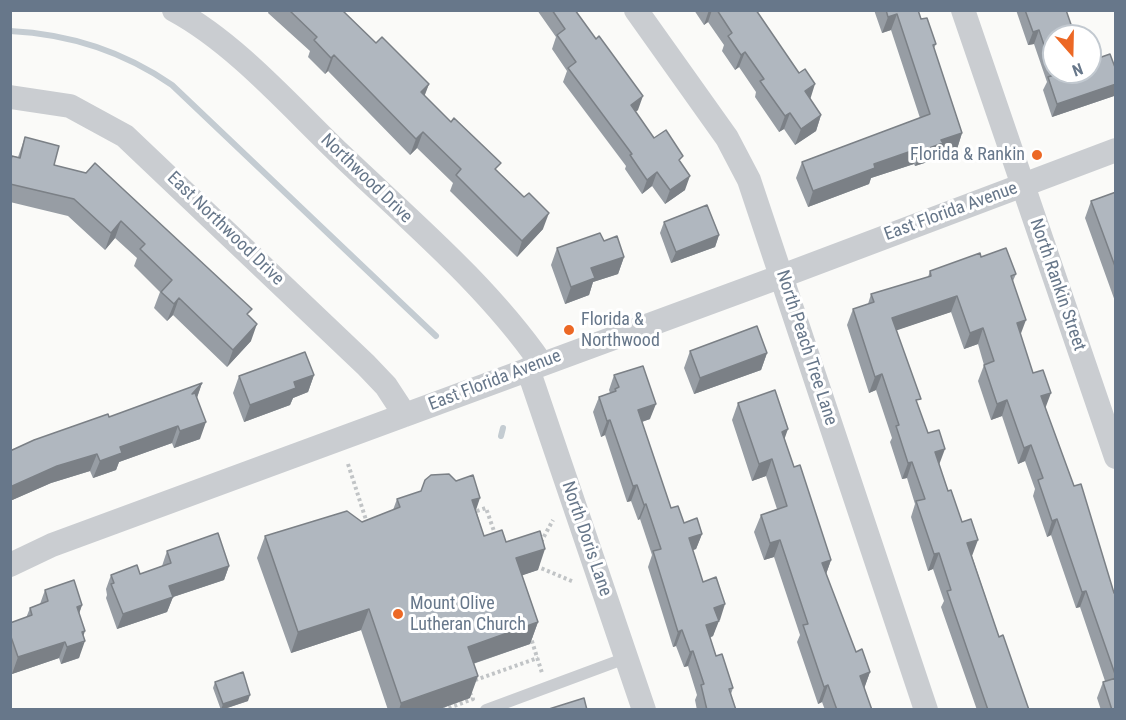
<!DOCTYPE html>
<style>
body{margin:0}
#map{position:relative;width:1126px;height:720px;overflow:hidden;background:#fafaf8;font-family:"Roboto Condensed",sans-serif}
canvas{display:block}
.frame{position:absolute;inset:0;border:12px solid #67778a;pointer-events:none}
.north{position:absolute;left:1042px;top:24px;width:60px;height:60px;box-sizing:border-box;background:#fff;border:2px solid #c2c9d0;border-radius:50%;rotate:160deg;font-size:16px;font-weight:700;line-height:24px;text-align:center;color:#67778a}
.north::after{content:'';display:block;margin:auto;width:21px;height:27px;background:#ec6825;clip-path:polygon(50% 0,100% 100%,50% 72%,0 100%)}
</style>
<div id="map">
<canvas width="1126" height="720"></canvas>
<div class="frame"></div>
<div class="north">N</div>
</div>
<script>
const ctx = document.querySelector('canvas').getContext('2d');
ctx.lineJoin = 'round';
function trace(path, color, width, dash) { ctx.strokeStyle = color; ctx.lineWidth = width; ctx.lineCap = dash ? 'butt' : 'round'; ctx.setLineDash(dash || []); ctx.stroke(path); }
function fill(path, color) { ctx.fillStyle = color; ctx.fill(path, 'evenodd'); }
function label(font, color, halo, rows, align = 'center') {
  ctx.font = font + ' "Roboto Condensed",sans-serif'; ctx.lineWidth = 6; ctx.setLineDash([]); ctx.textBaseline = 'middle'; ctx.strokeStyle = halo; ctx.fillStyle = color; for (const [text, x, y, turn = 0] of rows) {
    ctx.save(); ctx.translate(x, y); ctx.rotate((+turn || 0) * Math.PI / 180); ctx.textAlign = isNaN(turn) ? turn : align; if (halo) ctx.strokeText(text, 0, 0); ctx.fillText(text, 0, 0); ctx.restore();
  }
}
trace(new Path2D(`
 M10,31c60,3 113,20 162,54l264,251
 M501,436l2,-8`), '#c4ccd2', 6);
trace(new Path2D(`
 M348,464l19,59
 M471,513l15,-5 10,29
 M541,542l12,-22
 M536,566l38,16
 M530,635l12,38
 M475,680l63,-22
 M443,710l30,-11 -3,-6`), '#c1c4c6', 4, [3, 3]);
trace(new Path2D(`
 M486,710l140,-52`), '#cacdd1', 12);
trace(new Path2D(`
 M174,10c61,33 115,95 165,143 70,67 147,131 202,210
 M636,10l91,128 22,42 177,530
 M963,10l153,447
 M10,97l60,9 55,30 241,229 20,21 19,29
 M528,369l116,341
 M10,565l42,-20 730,-269 334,-126`), '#cacdd1', 24);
fill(new Path2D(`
 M269,10h73l34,33 53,41 -5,11 74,77 45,57 -26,28 -67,-66 3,-8 -36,-35 -7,7 -82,-84 -3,3 -17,-17 2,-6 -42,-38z
 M537,10h39v1l62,99 -3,2 19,26 27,25 4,27 -20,14 -13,-18 -10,8 -17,-25 1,-3 -63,-84 4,-11 -15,-22 4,-12z
 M694,10h62l54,89 11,16 -5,16 -21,14 -11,-16 -5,3 -24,-35 1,-5 -17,-25 -4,3 -13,-19 2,-6 -16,-23 -4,3z
 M874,10h44l3,9 15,25 -2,4 28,85 -5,16 -19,7 -1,3 -22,7 -1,-2 -43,14 -2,6 -61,23 -12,-29 6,-16 118,-44 -29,-88 -9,3z
 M1016,10h50l-12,62 62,-2v24l-2,2 -62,21 -9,-27 4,-8 -13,-38 -6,1z
 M25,137l29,28 196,152 1,24 -24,26 -54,-52 -6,6 -13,-13 6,-16 -26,-26 3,-8 -22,-20 -10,12 -37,-34 -58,-14v-41l2,-5 6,1z
 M1116,192v112l-31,-86 6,-17z
 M664,222l55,13 -4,12 -44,16 -11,-30z
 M604,241l20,16 -6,17 -25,8 -4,13 -24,9 -14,-39 6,-17z
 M981,257l35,17 -3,7 7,53 25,74 29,78 40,107 2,117h-15l-4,-12 6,-16 2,-1 -25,-74 -4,1 -25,-73 -4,2 -14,-41 2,-7 -10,-28 -7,3 -16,-48 -11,4 -13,-39 6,-16 -6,-21 -14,5 -13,-37 -55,18 22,76 30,85 24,65 27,81 30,73h-52l-36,-103 3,-6 -11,-32 -5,2 -17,-54 4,-13 -8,-26 -5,1 -12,-37 2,-4 -16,-48 -7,3 -22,-68 6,-16 15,-5 3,-10 57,-17 2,-6z
 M690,351l77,2 -6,17 -67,24 -10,-26z
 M314,375l-6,17 -15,6 -3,7 -46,17 -11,-29 6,-17z
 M614,375l36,44 -8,3 29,86 13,15 18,11 -6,15 -3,1 10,32 17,38h-2l-5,16 -3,2 6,18 17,32 -2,6 5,16h-39l-2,-10 2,-5 -9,-29 -4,1 -8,-21 -3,1 -25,-80 4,-12 -12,-36 -2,1 -7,-19 -4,1 -22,-67 -4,2 -8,-25 6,-15 11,-4 -1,-3z
 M202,383l-5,15 3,41 -26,9 -2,-5 -53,19 -3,8 -23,8 -3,-7 -39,12 -41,18v-50l99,-34z
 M738,403l47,37 9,27 37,93 -5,14 30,78 14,20 -6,16 8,22h-47l-3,-8 -4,2 -21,-62 3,-7 -26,-78 -10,3 -10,-28 7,-17 16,-6 -11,-33 -14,5 -20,-61z
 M397,499l79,11 8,26 22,6 32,28 -16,5 16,47 -8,22 -57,20 -3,34 -33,12h-49l-27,-80 -70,23 -34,-95 8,-22 97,-14 31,-12z
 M167,551l62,15 -5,14 -51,17 -6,15 -50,17 -11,-31 1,-3 -1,-6 5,-14 29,-1 22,-8z
 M45,590l37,15 -3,9 4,22 -4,22 -18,6 -2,-6 -47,16 -2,-5v-46l16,-5 4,-10 10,-4z
 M215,682l33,19 -27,9 -8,-22z`), '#979da4');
fill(new Path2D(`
 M709,10h3l-4,12 -4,3z
 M897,14l-6,16 -9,3 6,-16z
 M1039,30l-5,14 -6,1 5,-13z
 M745,52l-6,15 -4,3 6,-15z
 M334,55l-6,16 -3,3 6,-16z
 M429,84l-6,16 -2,-8z
 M815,84l-5,16 -5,-9z
 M1116,84v10l-2,2 -62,21 5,-13z
 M643,96l-5,14 -12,9 5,-14z
 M790,113l-6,16 -5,3 6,-16z
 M821,115l-5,16 -21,14 6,-16z
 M423,132l-6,16 -7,7 6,-16z
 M962,133l-5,16 -19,7 -1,3 -22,7 6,-15 20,-11z
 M920,148l-6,16 -43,14 -2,6 -61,23 5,-16 61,-27z
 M657,172l-5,14 -10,8 5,-14z
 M690,176l-5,14 -20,14 5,-14z
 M549,213l-6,16 -26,28 5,-16z
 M121,221l-6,17 -10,12 6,-17z
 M719,235l-4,12 -44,16 5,-11z
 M624,257l-6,17 -25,8 -4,13 -24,9 6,-17 20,-19z
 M957,296l-6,16 -65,22 6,-16z
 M179,298l-6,17 -6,6 7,-17z
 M1026,320l-6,16 -3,-13z
 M257,324l-6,17 -24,26 6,-17z
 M983,328l-5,16 -14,5 6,-16z
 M767,353l-6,17 -67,24 6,-16z
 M882,374l-6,16 -7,3 6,-16z
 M314,375l-6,17 -15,6 -3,7 -46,17 6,-17 44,-23z
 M202,383l-6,17 -4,-6z
 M1051,393l-6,16 -4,-13z
 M1007,400l-5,16 -11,4 6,-16z
 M656,404l-6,15 -18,6 6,-15z
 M610,420l-5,15 -4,2 6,-16z
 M206,422l-6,17 -26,9 6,-17z
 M178,426l-6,17 -53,19 -3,8 -23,8 7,-17 20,-14z
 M788,429l-6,17v-14z
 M1031,445l-6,16 -7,3 6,-16z
 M945,449l-6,16 -4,-13z
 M97,454l-7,17 -39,12 -41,18v-14l47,-21z
 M772,459l-6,17 -14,5 7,-17z
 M912,462l-5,16 -5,1 6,-16z
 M637,485l-6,16 -4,1 6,-16z
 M480,498l-7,21 -1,-19z
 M646,504l-6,15 -2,1 6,-15z
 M1057,519l-6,16 -4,2 5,-16z
 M702,534l-6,15 -12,4 5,-15z
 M780,540l-6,17 -10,3 6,-17z
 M978,540l-6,16 -11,3 6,-16z
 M545,549l-7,21 -29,10 7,-22z
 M939,553l-6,16 -5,2 6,-17z
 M831,560l-6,17 -3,-14z
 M229,566l-5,14 -51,17 -6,15 -50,17 6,-15 46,-28z
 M1086,591l-6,16 -4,1 6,-16z
 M725,604l-5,16 -12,4 6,-16z
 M82,605l-6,17 1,-15z
 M369,609l-8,21 -70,23 7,-21z
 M719,621l-6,15 -13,5 6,-16z
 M538,622l-8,22 -70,24 8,-21z
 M682,630l-6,16 -3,1 5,-15z
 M85,631l-4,12 4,-2 -6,17 -18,6 6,-17 15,-15z
 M65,642l-6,16 -47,16 6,-17z
 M693,651l-5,15 -4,1 6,-15z
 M870,672l-6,17 -4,-13z
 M478,676l-8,22 -33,12h-38l2,-7z
 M828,685l-6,17 -4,2 6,-17z
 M250,695l-2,6 -27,9 2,-6z`), '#7b8086');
const building = new Path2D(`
 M289,10h53l34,33 6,-6 47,47 -8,8 30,30 3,-4 47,45 -6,6 29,28 5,-4 20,20 -27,28 -66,-66 5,-6 -38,-37 -7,7 -82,-84 -3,3 -17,-18 3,-3z
 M552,10h23l21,29 3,-3 44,60 -12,9 23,33 12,-8 17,26 -4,4 11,16 -20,14 -13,-18 -10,8 -17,-25 2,-1 -64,-86 8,-6 -19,-27 8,-6z
 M717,10h39l43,63 6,-4 10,15 -10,7 16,24 -20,14 -11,-16 -5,3 -25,-35 4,-2 -19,-27 -4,3 -13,-19 4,-3z
 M886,10h32l3,9 6,-1 9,26 -3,1 29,88 -21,7 2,3 -22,8 -1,-3 -46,16 1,4 -62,23 -11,-29 128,-48 -33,-100 -9,3z
 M1025,10h41l9,26h-21v36h36v-11l20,-7 6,16v14l-59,20 -9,-27 6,-2 -15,-45 -6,2z
 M25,137l34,9 -5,19 32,8 9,-10 157,146 -5,5 10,10 -24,26 -54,-52 -5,6 -13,-12 11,-12 -32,-31 5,-5 -24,-23 -10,12 -37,-34 -64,-15v-21l2,-7 8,2z
 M1116,192v77l-25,-68z
 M707,205l12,30 -43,17 -12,-30z
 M600,233l4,8 13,-5 7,21 -33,11 4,10 -24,9 -14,-39z
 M1006,248l10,26 -5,2 15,44 -9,3 16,50 10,-3 8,23 -10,3 33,90 7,-2 33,109h2v84l-30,-86 -4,1 -25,-73 -5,2 -14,-41 5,-2 -12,-33 -7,3 -17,-48 -10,4 -13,-39 10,-4 -11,-33 -13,5 -13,-37 -65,22 29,81 -5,1 12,33 11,-3 6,19 -10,3 13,39 3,-1 11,32 9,-3 7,21 -11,3 32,94 4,-2 26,75h-41l-41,-119 4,-1 -12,-37 -5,1 -18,-53 9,-2 -13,-37 -4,1 -12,-37 3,-1 -17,-51 -7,3 -22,-68 21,-7 -3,-8 60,-18 -1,-5 50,-18 1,4z
 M757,326l10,27 -67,25 -10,-27z
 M305,352l9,23 -20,7 2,6 -46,17 -11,-29z
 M643,366l13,38 -18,6 33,98 7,-2 6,17 13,-5 5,16 -13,4 14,44 13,-5 9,27 -11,4 5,13 -13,4 10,31 6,-2 11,34 -4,1 7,21h-29l-6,-25 3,-1 -11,-33 -3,1 -8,-22 -4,2 -25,-81 8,-2 -15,-45 -2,1 -7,-20 -4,1 -23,-66 -3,1 -8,-24 17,-6 -1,-2 4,-2 -5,-12z
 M202,383l-10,11 3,-1 11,29 -26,9 -2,-5 -58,21 2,6 -22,8 -3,-7 -40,12 -47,21v-36l24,-11 74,-26 1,3z
 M775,390l13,39 -6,3 12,35 6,-2 31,95 -9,3 34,89 6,-3 8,23 -10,4 12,34h-35l-9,-25 -4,2 -21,-62 5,-1 -28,-84 -10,3 -9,-28 26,-9 -15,-47 -13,5 -21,-61z
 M449,474l7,7 17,-6 7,23 -8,2 12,36 18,-6 4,12 34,-11 5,18 -29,9 22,64 -70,25 10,29 -77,27 -32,-94 -71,23 -33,-96 82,-25 15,11 38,-15 -3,-8 24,-8 4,-11 6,-5z
 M218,533l11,33 -60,20 4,11 -50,17 -12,-30 3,-1 -3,-8 26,-10 3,9 31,-11 -4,-12z
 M74,580l8,25 -5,2 8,24 -3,1 3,9 -18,6 -2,-5 -47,15 -8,-23v-11l22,-8 -2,-7 18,-7 -3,-11z
 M243,672l7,23 -27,9 -8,-22z
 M1116,678v32h-4l-9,-28z
 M584,698l3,12 -38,-1z`);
fill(building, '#b0b7bf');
trace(building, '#7b8086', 1.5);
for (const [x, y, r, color] of [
 [1037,155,6,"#ec6825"],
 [569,330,6,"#ec6825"],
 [398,614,6,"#ec6825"]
]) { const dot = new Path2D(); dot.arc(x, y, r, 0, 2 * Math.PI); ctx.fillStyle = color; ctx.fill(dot); trace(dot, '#fff', 2); }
label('18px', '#67778a', '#fff', [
 ["Florida & Rankin",1025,155,"right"],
 ["Florida &",581,320],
 ["Northwood",581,341],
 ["Mount Olive",410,604],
 ["Lutheran Church",410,625]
], 'left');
label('18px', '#67778a', '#fff', [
 ["Northwood Drive",366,179,44],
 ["East Florida Avenue",951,212,-20],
 ["East Northwood Drive",225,229,44],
 ["North Rankin Street",1057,285,71],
 ["North Peach Tree Lane",806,348,72],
 ["East Florida Avenue",495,381,-21],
 ["North Doris Lane",586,539,71]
]);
</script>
